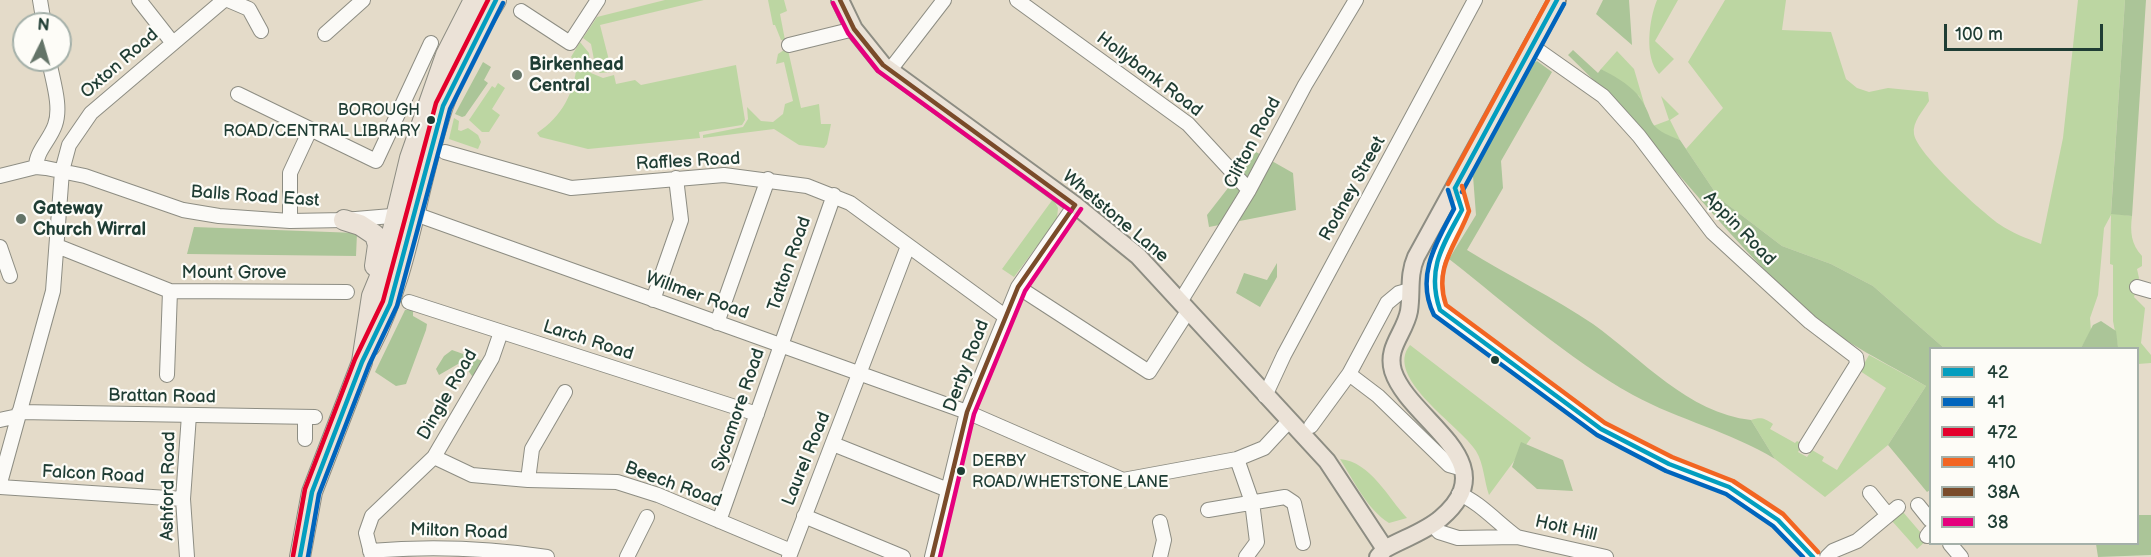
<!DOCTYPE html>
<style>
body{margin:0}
#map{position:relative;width:2151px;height:557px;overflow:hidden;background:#e4dbc9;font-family:"Balsamiq Sans",sans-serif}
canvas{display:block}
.legend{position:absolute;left:1929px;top:347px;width:210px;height:198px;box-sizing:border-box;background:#fdfcf7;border:2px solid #a4b0a9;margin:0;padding:8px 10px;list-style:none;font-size:18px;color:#1f3d34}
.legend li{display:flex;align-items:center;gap:12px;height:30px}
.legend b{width:30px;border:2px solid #a4b0a9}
.north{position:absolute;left:12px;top:12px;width:60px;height:60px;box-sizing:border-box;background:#fdfcf7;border:2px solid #a4b0a9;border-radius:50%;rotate:5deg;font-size:16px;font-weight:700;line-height:24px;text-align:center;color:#1f3d34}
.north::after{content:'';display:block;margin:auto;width:21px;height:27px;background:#647468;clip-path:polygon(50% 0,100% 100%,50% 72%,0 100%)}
.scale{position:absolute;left:1944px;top:24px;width:159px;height:27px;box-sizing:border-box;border:3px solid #1f3d34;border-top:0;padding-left:8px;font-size:18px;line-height:21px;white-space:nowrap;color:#1f3d34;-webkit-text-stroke:4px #fdfcf7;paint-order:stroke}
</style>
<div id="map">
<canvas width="2151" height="557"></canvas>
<ul class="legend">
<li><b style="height:8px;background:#039ebf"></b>42</li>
<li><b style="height:8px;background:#0065bd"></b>41</li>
<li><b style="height:8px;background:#e4002b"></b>472</li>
<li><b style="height:8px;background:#f26522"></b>410</li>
<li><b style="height:8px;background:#7a4b2a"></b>38A</li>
<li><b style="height:8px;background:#e5007d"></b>38</li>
</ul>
<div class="north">N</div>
<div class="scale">100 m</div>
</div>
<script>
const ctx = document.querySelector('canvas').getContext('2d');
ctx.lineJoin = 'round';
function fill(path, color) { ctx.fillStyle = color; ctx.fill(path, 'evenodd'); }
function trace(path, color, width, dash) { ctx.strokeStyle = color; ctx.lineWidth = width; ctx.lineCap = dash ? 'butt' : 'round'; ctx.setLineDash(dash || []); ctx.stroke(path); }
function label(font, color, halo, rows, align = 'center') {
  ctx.font = font + ' "Balsamiq Sans",sans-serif'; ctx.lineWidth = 4.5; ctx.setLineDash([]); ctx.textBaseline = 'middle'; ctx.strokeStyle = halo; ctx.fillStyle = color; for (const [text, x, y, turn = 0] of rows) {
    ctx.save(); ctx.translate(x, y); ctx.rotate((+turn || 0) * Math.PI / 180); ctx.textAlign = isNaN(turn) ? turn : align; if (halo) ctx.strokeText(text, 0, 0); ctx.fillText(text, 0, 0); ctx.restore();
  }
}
fill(new Path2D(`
 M665,0h39l-104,25 12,47 -12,1 -4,-3 -5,-26 -8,-6 14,-21z
 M768,0h16l3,11 -7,3 5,26h-4l-6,-15h-2z
 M1657,0h21l-23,41 19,18 -15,15c-15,-17 -10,-54 -2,-74z
 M1725,0h61l-4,30 49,2 15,47 11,9 12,4 19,-4 40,4 1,9c-6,10 -17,21 -15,33 3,20 67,77 85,90 13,9 27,14 42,20l22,-106 15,-138h47l-14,213 21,3c-2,16 -1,28 10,40v10l-5,3 2,9 -5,19 11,11 -4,35 10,12v8l-13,1v-16l-20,-1 -5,-26v-56l-3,-1 1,-49 -7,13 -6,67 -8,23 1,13 -10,17h-137l-71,-62 -42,-22 -49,-18 -63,-48 -33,-49 37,-41 -35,-46z
 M580,42l9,11 2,20 12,5 11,-3 2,9 19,-4 6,5 95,-20 9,55 -3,5 -43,7 1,6 -112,11 -48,-12 -3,-4c25,-17 37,-39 40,-70l-6,-6z
 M784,50h4l13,58 18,-4 2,20h10l-4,20 -3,4 -25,-3 -25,-16 -71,9v-3l40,-8 5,-8 -1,-12 14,14 12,1 10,-8 2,-10 8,-3 -9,-39 -8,2 2,-10z
 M1617,51l17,18 12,41 -7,-14 -38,-27z
 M498,83l7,5 -13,21 8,6 -11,17h-7l-13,-12 23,-34 3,2z
 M1661,96l18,18 -9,6 10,20 -14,-4 -13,-10 16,-6z
 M454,118l5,3 -1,9 3,1 7,-3 10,7 3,7 -3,7 -29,-10z
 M1053,199l5,9 -1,11 -43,58 -12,-8z
 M1410,345l121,93 -42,57c-5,-14 -5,-31 -13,-44 -15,-25 -93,-73 -66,-106z
 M1869,355l57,31 -38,59 -63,52 -50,-38 -24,-39c10,-3 13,-2 22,4l-3,5 25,14 2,-2 6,3 -5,8 9,5 5,-7 12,7 -2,4 15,9 49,-82 -26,-17z
 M1340,459c31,3 48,39 67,59l-18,5c-22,-14 -35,-42 -49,-64z
 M1903,512l24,28 -10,9 -25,-28z`), '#bcd6a2');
fill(new Path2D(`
 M1603,0h26l3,45 -36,-31z
 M2125,0h21l-14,216 -21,-2z
 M1573,50l25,23 3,-4c13,7 26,14 36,25 21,27 4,31 43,46l39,58 63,48 49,18 42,22 71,62h-14v142l-3,2 -39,-47 38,-59c-39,-23 -81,-42 -115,-72 -90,-79 -157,-178 -243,-259z
 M1537,61l15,11 -51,89 2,27 -36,62c40,25 88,48 126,74 49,35 95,89 158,96l24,39c-44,-27 -96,-39 -142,-64 -66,-37 -124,-89 -184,-136l27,-44 -3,-39 54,-108z
 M483,62l8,5 -7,13 4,3 -23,33 -3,1 -7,-3z
 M1256,152l37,21 3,37 -87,17 -2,-12z
 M194,227l163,6 -1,23 -169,-2z
 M1277,263v14l-17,30 -24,-14 8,-20 23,7z
 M413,309v7l14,8 -1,6 -20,54 -10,2 -21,-14 30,-62z
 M2101,321l15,10 2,16 3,1h-40l12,-23z
 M452,350l31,11 -6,14 -5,1 -7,-10 -7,-2 -19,11 -3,-6 8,-13z
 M1521,442l42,18 10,31 -36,-2 -25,-22z
 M2138,466l1,49h12v40l-53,2 -2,-13h42z`), '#abc598');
const minor = new Path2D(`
 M40,0l4,24
 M139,0l33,42
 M228,0l21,9 12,22
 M1017,0l171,124 61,66
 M521,11l49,32 28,-43
 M325,34l38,-34
 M789,45l65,-16
 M1532,46l71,50 36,40 73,96 98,90 46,35 1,7 -51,82
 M890,70l54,-70
 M238,94l138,67 55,-118
 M445,152l126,36 153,-13 83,11 43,17 156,114
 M36,167c0,-16 14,-27 19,-42 7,-19 -3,-46 -6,-65
 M0,176l36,-9 10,1 39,8 98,34 36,6 71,5 54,-1 71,-6 552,198 156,68 114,-21 27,-11 25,-27
 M1455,188l7,22c-17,34 -40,61 -22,100l161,119 68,35 60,23 49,33 35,37
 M290,221v-48l20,-43
 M57,246l113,45 177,1
 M0,247l10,29
 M1018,287l131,85 39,-61
 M2137,287l14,4
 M653,300l28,-80 -5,-42
 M409,302l348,112
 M1180,302l69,-112 56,-105 51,-85
 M717,323l51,-144
 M1349,374l29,22 71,69 14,4
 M167,375l3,-84
 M1265,396l19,-41 191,-355
 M19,412l296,5
 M305,417v22
 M0,420l18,-4
 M1311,426l38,-52 38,-71 12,-10 11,-3
 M833,444l115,46
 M434,457l38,18 56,5 89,2 41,13 133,56
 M1237,459l15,43 5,40 -11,15
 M528,480l4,-31 33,-57
 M0,483l53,-192 9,-120 7,-26 22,-32 133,-113
 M0,487l183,12
 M1870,493l17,21
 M1459,494c19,7 40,30 58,43
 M1918,505l12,15
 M1208,510l77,-13 9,6 9,40
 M804,516l99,41
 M719,521l115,-326
 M1160,522l4,18 -4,17
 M1433,525l6,7 19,6 59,-1 89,20
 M1927,536l3,-4
 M1950,544l11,13
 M370,551c59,-5 118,-3 177,6
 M187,557l-4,-58 6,-84
 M372,557l-6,-24 6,-17 62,-59 58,-99 9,-26
 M627,557l20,-40
 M789,557l119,-311
 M932,557l35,-145 12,-30 39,-95 57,-82
 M1827,557l6,-6 24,-10 41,-34`);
const major = new Path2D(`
 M840,0l14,29 29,36 192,140 63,51 189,205 58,88
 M1378,557l7,-8c17,-10 40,-17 56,-31 67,-57 -32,-97 -48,-147 -7,-24 12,-38 16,-60 3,-19 -1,-36 7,-54l141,-257`);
const highway = new Path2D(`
 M344,220l16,5 15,10 3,10 -3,21
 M370,346c39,-75 46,-160 73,-240 13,-36 33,-73 53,-106
 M300,557l12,-65 50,-130 10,-66 12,-29 26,-109 36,-103 28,-55`);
trace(minor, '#8d8d83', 16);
trace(major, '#8d8d83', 20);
trace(highway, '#8d8d83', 22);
trace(minor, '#fbfaf7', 14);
trace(major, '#ebe2d7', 16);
trace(highway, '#ebe2d7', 20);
trace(new Path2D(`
 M1455,188l7,22c-19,35 -36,59 -22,100l161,119 68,35 60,23 49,33 35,37
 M1455,188l102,-188
 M300,557l12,-65 50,-130 28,-58 53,-198 53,-106`), '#039ebf', 4.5);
trace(new Path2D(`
 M1448,190l6,19c-18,34 -39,68 -20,106l163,120 69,36 60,23 47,32 30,31
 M1462,192l102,-188
 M308,557l11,-63 50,-129 28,-59 53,-197 53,-106`), '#0065bd', 4.5);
trace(new Path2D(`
 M293,556l12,-67 50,-130 28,-58 53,-198 52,-103`), '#e4002b', 4.5);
trace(new Path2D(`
 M1448,184l100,-184
 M1462,186l7,25c-12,33 -36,56 -23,94l159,118 67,34 61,24 50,33 35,38`), '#f26522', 4.5);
trace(new Path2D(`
 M840,0l14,29 29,36 192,140
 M932,557l35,-145 12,-30 39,-95 57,-82`), '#7a4b2a', 4.5);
trace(new Path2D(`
 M833,3l15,30 30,38 193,140
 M940,557l34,-143 12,-29 39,-94 56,-82`), '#e5007d', 4.5);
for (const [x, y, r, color] of [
 [517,75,6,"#647468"],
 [431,120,5,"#1f3d34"],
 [21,219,6,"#647468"],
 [1495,360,5,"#1f3d34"],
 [961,471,5,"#1f3d34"]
]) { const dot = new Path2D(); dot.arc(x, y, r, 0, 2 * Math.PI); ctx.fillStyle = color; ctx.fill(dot); trace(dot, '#fdfcf7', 2); }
label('16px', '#1f3d34', '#fdfcf7', [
 ["BOROUGH",420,111],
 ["ROAD/CENTRAL LIBRARY",420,132],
 ["DERBY",972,462,"left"],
 ["ROAD/WHETSTONE LANE",972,483,"left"]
], 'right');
label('18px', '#1f3d34', '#fdfcf7', [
 ["Oxton Road",120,64,-41],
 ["Hollybank Road",1149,75,37],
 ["Clifton Road",1253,143,-62],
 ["Raffles Road",688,162,-3],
 ["Rodney Street",1353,189,-61],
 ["Balls Road East",255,197,4],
 ["Whetstone Lane",1115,217,40],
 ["Appin Road",1739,229,46],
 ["Tatton Road",790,264,-71],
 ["Mount Grove",234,273],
 ["Willmer Road",697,296,20],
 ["Larch Road",588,341,18],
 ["Derby Road",967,366,-69],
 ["Dingle Road",448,395,-60],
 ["Brattan Road",162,397,1],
 ["Sycamore Road",739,410,-71],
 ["Laurel Road",807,459,-68],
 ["Falcon Road",93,475,3],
 ["Beech Road",673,485,20],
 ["Ashford Road",169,486,-89],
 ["Holt Hill",1566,529,13],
 ["Milton Road",459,532,2]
]);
label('bold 18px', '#1f3d34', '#fdfcf7', [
 ["Birkenhead",529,65],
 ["Central",529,86],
 ["Gateway",33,209],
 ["Church Wirral",33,230]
], 'left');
</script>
